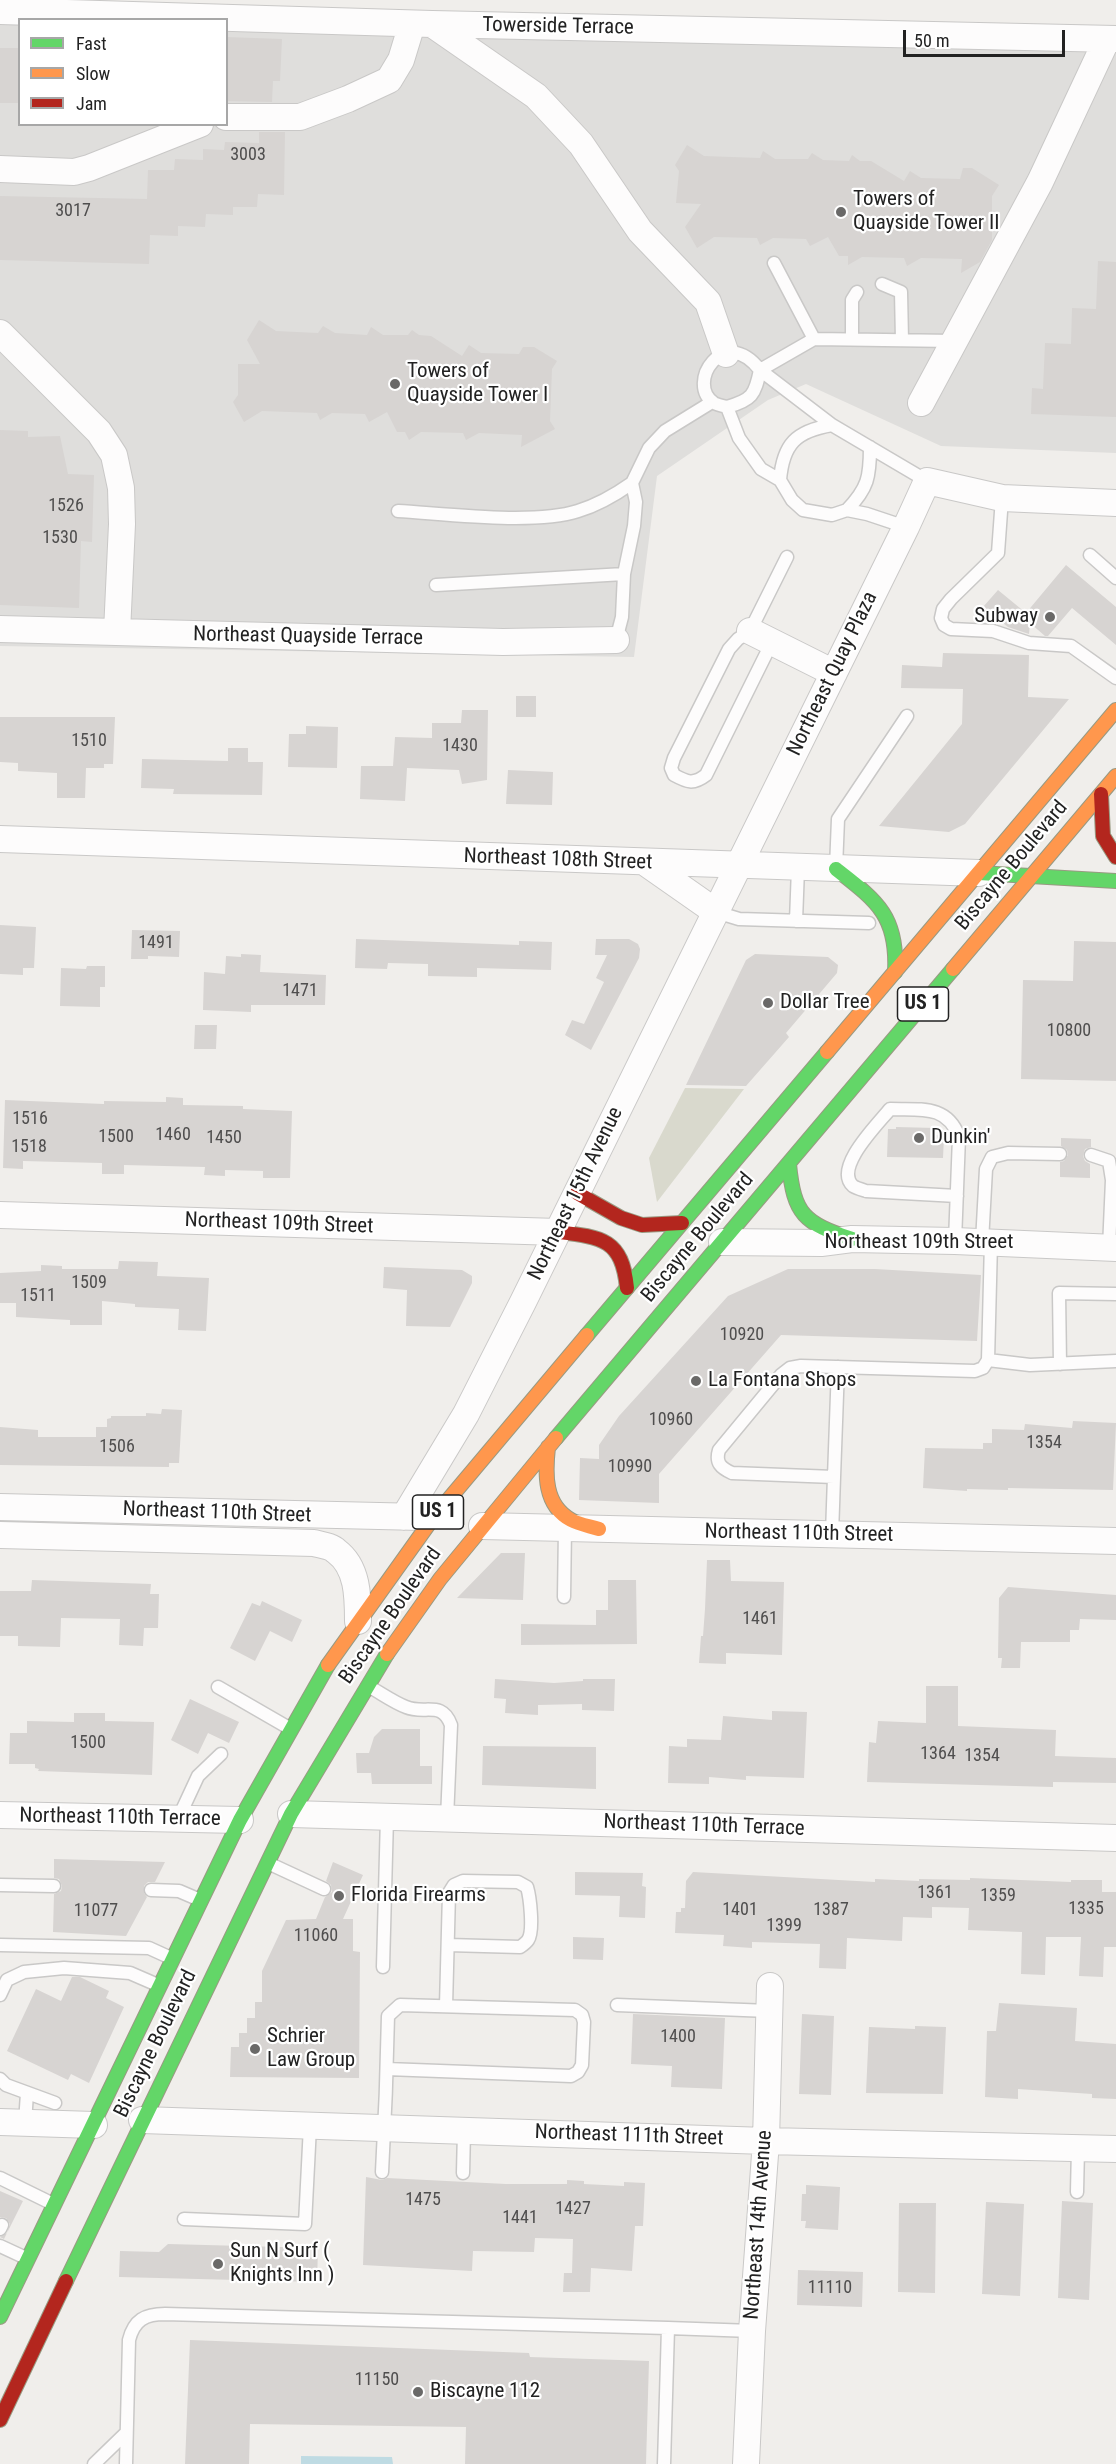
<!DOCTYPE html>
<style>
body{margin:0}
#map{position:relative;width:1116px;height:2464px;overflow:hidden;background:#f0eeeb;font-family:"Roboto Condensed",sans-serif}
canvas{display:block}
.legend{position:absolute;left:18px;top:18px;width:210px;height:108px;box-sizing:border-box;background:#fff;border:2px solid #a7a7a7;margin:0;padding:8px 10px;list-style:none;font-size:18px;color:#222}
.legend li{display:flex;align-items:center;gap:12px;height:30px}
.legend b{width:30px;border:2px solid #a7a7a7}
.scale{position:absolute;left:903px;top:30px;width:162px;height:27px;box-sizing:border-box;border:3px solid #222;border-top:0;padding-left:8px;font-size:18px;line-height:21px;white-space:nowrap;color:#222;-webkit-text-stroke:4px #fff;paint-order:stroke}
</style>
<div id="map">
<canvas width="1116" height="2464"></canvas>
<ul class="legend">
<li><b style="height:8px;background:#63d668"></b>Fast</li>
<li><b style="height:8px;background:#ff974d"></b>Slow</li>
<li><b style="height:8px;background:#b3261e"></b>Jam</li>
</ul>
<div class="scale">50 m</div>
</div>
<script>
const ctx = document.querySelector('canvas').getContext('2d');
ctx.lineJoin = 'round';
function fill(path, color) { ctx.fillStyle = color; ctx.fill(path, 'evenodd'); }
function trace(path, color, width, dash) { ctx.strokeStyle = color; ctx.lineWidth = width; ctx.lineCap = dash ? 'butt' : 'round'; ctx.setLineDash(dash || []); ctx.stroke(path); }
function label(font, color, halo, rows, align = 'center') {
  ctx.font = font + ' "Roboto Condensed",sans-serif'; ctx.lineWidth = 4.5; ctx.setLineDash([]); ctx.textBaseline = 'middle'; ctx.strokeStyle = halo; ctx.fillStyle = color; for (const [text, x, y, turn = 0] of rows) {
    ctx.save(); ctx.translate(x, y); ctx.rotate((+turn || 0) * Math.PI / 180); ctx.textAlign = isNaN(turn) ? turn : align; if (halo) ctx.strokeText(text, 0, 0); ctx.fillText(text, 0, 0); ctx.restore();
  }
}
fill(new Path2D(`
 M0,3l1116,28v422l-175,-7 -135,-62 -38,16 -111,76 -23,181 -634,-11zM20,20h206v104h-206z`), '#dfdedc');
fill(new Path2D(`
 M685,1088l59,1 -87,113 -8,-44z`), '#d9d9cd');
fill(new Path2D(`
 M301,2456l91,1 1,7h-92z`), '#bfdbe3');
fill(new Path2D(`
 M226,37l56,2 -2,42h-7l-1,21 -46,-1z
 M0,48h20v55h-20z
 M259,132h26l-1,63 -26,-1 -1,13h-24v8l-27,-1 -1,13 -27,-1v10l-28,-1 -1,29 -149,-4v-64l147,3 1,-29h26l1,-11 28,1v-11l21,1 1,-8 34,1z
 M687,145l17,11 56,2 3,-7 12,8h33l4,-6 11,7 26,1 3,-6 8,6h11l33,20 6,-10 11,7 39,1 3,-11h9l27,17 -7,11v44l-12,22 -19,11 1,-14 -41,-1 -14,8 -3,-8 -42,-1 -14,8v-9h-9l-11,-19 -18,9 -4,-7 -33,-1 -13,7 -3,-7 -43,-1 -17,11 -12,-21 16,-23 -25,-1 3,-32 -4,-6z
 M1098,261l18,1v155l-85,-3 1,-26 11,1 2,-46 26,1 1,-36 24,1z
 M259,320l17,11 42,2 5,-7 12,7 32,2 4,-8 12,8h25l4,-5 7,5 12,1 31,20 7,-11 12,8 38,1 4,-7h11l23,14 -5,8 -2,52 5,8 -34,18 1,-12 -43,-2 -13,7 -3,-7 -42,-1 -12,8 -4,-8h-8l-10,-20 -18,10 -4,-8 -33,-1 -12,7 -3,-7 -55,-2 -18,11 -11,-20 5,-7v-31h22l-13,-24z
 M0,430l28,1v6l32,-1 8,38 26,1 -2,67 -11,-1 -2,67 -79,-3z
 M1066,565l50,42v38l-44,-37 -24,28h-3l-15,-13 -1,11 -21,-7 -25,-20 15,-17 28,23z
 M943,653l86,2 -1,42 41,2 -104,125 -16,8 -70,-6 83,-102 1,-35 -62,-1 1,-23 40,2z
 M516,696h20v21h-20z
 M462,710h26l-1,70 -25,4 -3,-14 -52,-2 -2,33 -45,-2 1,-33h32l2,-29 37,1v-15h29z
 M0,717h115l-2,47h-9v4h-18l-1,30h-28v-25l-39,-2v-8l-18,-1z
 M306,726l32,1 -1,41 -49,-1 1,-33h17z
 M228,748h20v14h15l-1,33 -89,-1 1,-5 -33,-1 1,-29 86,2z
 M508,770l45,2 -1,33 -46,-1z
 M0,925l36,2 -2,41h-11v7l-23,-1z
 M132,930l48,1 -1,26 -31,-1v3h-17z
 M356,939l163,6v-4l33,1 -1,28 -74,-2v9l-49,-1v-12l-40,-1 -1,6 -32,-1z
 M596,939h33l9,5 2,5 -1,9 -48,92 -26,-15 7,-15 12,4 20,-42 -8,-4 11,-23h-12z
 M1074,941l42,1v139l-95,-2 2,-99 50,1z
 M241,954l20,1 -1,17 66,3 -1,30h-74v7l-48,-2 1,-38 21,2 1,-18 15,1z
 M755,954l73,3 10,8 -1,8 -51,60 3,4 -43,49 -60,-1 60,-125z
 M87,966h18v21h-5v20l-40,-1 1,-38 25,1z
 M195,1025h22l-1,24h-22z
 M166,1097l17,1v7l60,1v3l49,2 -2,67h-27v-7l-38,-1v6l-21,-1 1,-8 -81,-2v9h-22v-11l-79,-2v8l-20,-1 2,-68 99,4v-3l62,1z
 M896,1127l40,1v7l8,1 -1,22 -56,-1 1,-28h8z
 M1061,1138l30,1v8l-6,2 -2,7 2,5 5,3v14l-30,-1v-15l4,-1 4,-6 -1,-5 -6,-4z
 M119,1261l39,1 -1,14 52,2 -3,53 -28,-1 1,-21 -44,-2v-3l-33,-3v24h-32v-5l-54,-3v-14h-16v-30l41,-2v-6l21,1v3h56z
 M384,1267l78,3 10,6v7l-22,44 -44,-1 1,-36 -24,-2z
 M788,1269h87l106,6 -4,66 -196,-6 -122,139v29l-80,-3 1,-42 19,1v-14l20,-29 109,-120z
 M162,1409l20,1 -3,53h-10v4l-169,-2v-38l38,3v7h58v-10h11v-8l4,-1v-2h35v-3l15,1z
 M1073,1421l43,2 -3,67 -105,-2v2l-41,-1v2l-44,-3 2,-40 58,1v-6h9v-14l32,1 1,-6 47,4z
 M501,1553h24l-2,47 -66,-2z
 M707,1560h23l1,21 53,1 -2,73 -56,-2v11l-27,-1 2,-27h2l2,-27z
 M32,1580l119,4 -1,10h9l-1,34h-14l-1,18 -24,-1 1,-26 -59,-1 -1,29 -42,-1v-10h-18v-45h31z
 M608,1580h28l1,64 -116,1v-21l75,1v-15h12z
 M1008,1587l108,8v25l-36,-1 -1,11h-9v12h-49l-1,26h-19l1,-10h-4l1,-60z
 M262,1601l40,19 -10,22 -22,-11 -15,30 -25,-13 22,-45 8,3z
 M495,1679l59,4 29,-2v-2h32l-1,32 -32,-1v-6l-44,1v10l-33,-2 1,-14 -12,-1z
 M926,1686h32v40l98,4 -1,26 61,2v25l-63,-1v5l-186,-5 2,-40 7,1 2,-22 48,2z
 M190,1699l49,23 -10,21 -21,-10 -10,21 -27,-14z
 M772,1711l35,1 -3,66 -58,-2v4l-37,-3v7l-41,-1 1,-37 18,1v-8l34,1 2,-24 49,4z
 M74,1713h31v8l49,1 -2,53 -114,-4 1,-2 -4,-1v-4h-26l1,-31h17v-12l47,1z
 M382,1729h38v37h12v18h-60l-1,-11h-14l-1,-20h13l5,-16z
 M483,1746l113,1v42l-114,-4z
 M54,1859l111,3 -10,20h-7l-4,4v7l3,4 -21,39 -73,-4 1,-38 7,-3 1,-5 -3,-7 -5,-1z
 M333,1862l30,13 -20,44h10v32l7,1 -1,126 -129,-1 1,-30h8v-14h8v-15h8v-16h7v-31l24,-51 30,-1 9,-22 7,-5 -1,-7 -5,-4z
 M575,1872l68,1 -1,13 4,1 -1,31 -26,-1 1,-21 -45,-1z
 M693,1872l182,10v-3l44,2v-2l51,1v-2l101,4v-2h31v12h14v55h-12l-1,30 -24,-1 2,-39h-35l-1,38 -24,-1 1,-42 -54,-2 1,-22 -37,-1v11l-29,-1 -1,24 -55,-3 -1,31 -27,-1 1,-24 -68,-2v6l-29,-2 1,-11 -49,-2 1,-21h5v-4h4l1,-27z
 M573,1937l31,1 -1,22 -30,-1z
 M72,1977h8l29,14 -3,7 18,9 -35,76 -18,-9 -3,6 -61,-29 29,-62 25,12z
 M999,2003l78,5 -2,33 41,3v55l-24,-1v-4l-74,-5v10l-33,-2 2,-66h9z
 M633,2014l92,4 -3,71 -51,-2 1,-21 -41,-2z
 M802,2014l32,2 -3,79 -32,-1z
 M915,2026l31,1 -3,67 -77,-1 3,-66 46,2z
 M366,2177l16,3 5,-2 119,6h61v-4l17,1v3l40,2v-4l21,1 -2,43h-8l-3,45 -41,-3 -1,24h-27l1,-19h8l1,-34 -38,-1 -1,14 -61,-1 -1,20 -109,-6z
 M806,2185l34,2 -2,43 -33,-2 1,-7h-5l1,-27h4z
 M0,2191l23,10 -19,38 -4,-2 7,-4 3,-9 -4,-6 -6,-1z
 M1062,2201l31,2 -4,97 -31,-2z
 M986,2202l38,2 -4,92 -38,-2z
 M899,2203h37l-1,90 -37,-1z
 M168,2244l150,4 -1,34 -198,-5 1,-26 39,1z
 M798,2270l65,2 -1,35 -65,-2z
 M190,2340l339,13 1,4 119,4 -3,103h-181l1,-37 -216,-3 -1,40h-64z`), '#d7d4d2');
const lane = new Path2D(`
 M774,263l40,76
 M882,284l19,8 1,48
 M852,339v-39l5,-8
 M727,407l12,31 22,31 19,11 12,20 11,10 29,5 15,-5 20,4 39,13
 M780,480c3,-36 16,-49 52,-55
 M927,481l-95,-56 -72,-55c-36,-47 -75,14 -46,33 4,2 9,3 13,4 25,-7 28,-12 33,-37l54,-31 140,2
 M1002,498l-4,55 -47,46 -8,10 -2,9 3,7 7,4 42,2 36,12 42,3 45,32
 M847,510c21,-22 23,-33 23,-63
 M398,511c49,3 136,14 180,0 20,-6 37,-16 54,-28
 M1090,555l26,23
 M436,585l188,-11
 M616,640l6,-23 2,-43 10,-48 2,-24 -4,-19 17,-35 16,-17 47,-29
 M772,642l-66,133c-13,10 -19,7 -32,0l-3,-7 3,-10 55,-109 9,-10 12,-8 37,-74
 M836,868l2,-49 69,-103
 M716,912l23,7 130,4
 M796,921l2,-53
 M1091,1155l18,6 3,19 -3,68
 M955,1241l4,-104c-12,-33 -39,-27 -69,-28 -12,15 -57,59 -37,77 3,2 10,4 13,5l91,5
 M982,1242l4,-73 6,-12 16,-4 52,1
 M988,1360l42,5 86,-4
 M1060,1364l-1,-71 57,1
 M838,1367l-4,110 -102,-4c-11,-5 -17,-10 -13,-23l62,-75 9,-7 11,-2 174,5 8,-3 5,-8 3,-118
 M832,1534l2,-57
 M564,1597l1,-69
 M368,1686c13,7 25,16 38,21 19,8 36,-7 45,18l-4,94
 M218,1687l71,41
 M178,1819l20,-43 23,-22
 M268,1863l56,26
 M0,1885l54,1
 M151,1890l28,1 21,9
 M0,1945l149,3 22,10
 M383,1967l4,-150
 M0,1995l7,-15 17,-8 40,-4 66,5 30,13
 M617,2005l152,6
 M446,2006l3,-113 5,-8 9,-4 55,1 9,5c3,10 7,44 1,53 -2,3 -5,5 -8,7l-72,-2
 M0,2079l6,6 49,18
 M25,2123l2,-30
 M382,2172c3,-52 5,-104 6,-156l12,-11 175,5 7,5 2,7 -2,43 -4,7 -7,4 -184,-7
 M463,2173l1,-42
 M0,2178l53,26
 M1077,2192l1,-44
 M184,2219l121,5 5,-98
 M0,2229l2,-4
 M0,2246l26,12
 M668,2328l84,3
 M94,2464l32,-31
 M126,2464l3,-124c5,-20 16,-26 36,-26l503,14 -4,136`);
const street = new Path2D(`
 M0,11l432,13 684,15
 M432,24l104,72 45,48 59,87 68,71 18,52
 M226,117h74l48,-18 41,-19 12,-20 11,-36
 M0,169l74,3 15,-4 111,-44
 M0,333l99,99 15,23 7,33 1,36 -5,108
 M921,403l119,-221 67,-143
 M0,629l503,13 113,-2
 M750,631l84,42
 M0,839l979,34
 M646,863l70,49
 M0,1215l558,17
 M722,1242l99,1 31,-4 103,2 161,7
 M0,1507l421,10
 M404,1517l62,-103 57,-112 383,-775 21,-46 75,17 114,5
 M482,1526l634,15
 M0,1535l314,8c7,2 17,3 22,8 22,16 22,46 22,70
 M291,1814l825,24
 M0,1815l240,5
 M142,2120l624,21 350,8
 M0,2122l94,3
 M746,2464l6,-133 14,-190 4,-155`);
const fast = new Path2D(`
 M836,869c41,32 62,47 59,103
 M979,873l137,8
 M789,1164c5,51 15,59 63,75
 M587,1335l240,-283
 M556,1438l397,-469
 M66,2281l225,-467 96,-160
 M0,2317l240,-497 88,-155`);
const slow = new Path2D(`
 M953,969l163,-193
 M827,1052l289,-342
 M548,1447c-3,27 -4,58 23,73 9,5 19,6 28,9
 M387,1654l53,-75 116,-141
 M328,1665l105,-147 154,-183`);
const jam = new Path2D(`
 M1101,794l2,42 13,21
 M577,1193l44,25 21,7 40,-2
 M558,1232c44,5 64,7 69,56
 M0,2420l66,-139`);
trace(lane, '#c9c8c7', 15);
trace(street, '#c9c8c7', 28);
trace(fast, '#999a82', 16);
trace(slow, '#999a82', 16);
trace(jam, '#999a82', 16);
trace(lane, '#fdfcfc', 12);
trace(street, '#fdfcfc', 26);
trace(fast, '#63d668', 14);
trace(slow, '#ff974d', 14);
trace(jam, '#b3261e', 14);
for (const [x, y, r, color] of [
 [841,212,6,"#6a6968"],
 [395,384,6,"#6a6968"],
 [1050,617,6,"#6a6968"],
 [768,1003,6,"#6a6968"],
 [919,1138,6,"#6a6968"],
 [696,1381,6,"#6a6968"],
 [339,1896,6,"#6a6968"],
 [255,2049,6,"#6a6968"],
 [218,2264,6,"#6a6968"],
 [418,2392,6,"#6a6968"]
]) { const dot = new Path2D(); dot.arc(x, y, r, 0, 2 * Math.PI); ctx.fillStyle = color; ctx.fill(dot); trace(dot, '#fff', 2); }
label('18px', '#4f4e4e', null, [
 ["3003",248,155],
 ["3017",73,211],
 ["1526",66,506],
 ["1530",60,538],
 ["1510",89,741],
 ["1430",460,746],
 ["1491",156,943],
 ["1471",300,991],
 ["10800",1069,1031],
 ["1516",30,1119],
 ["1460",173,1135],
 ["1500",116,1137],
 ["1450",224,1138],
 ["1518",29,1147],
 ["1509",89,1283],
 ["1511",38,1296],
 ["10920",742,1335],
 ["10960",671,1420],
 ["1354",1044,1443],
 ["1506",117,1447],
 ["10990",630,1467],
 ["1461",760,1619],
 ["1500",88,1743],
 ["1364",938,1754],
 ["1354",982,1756],
 ["1361",935,1893],
 ["1359",998,1896],
 ["1335",1086,1909],
 ["1401",740,1910],
 ["1387",831,1910],
 ["11077",96,1911],
 ["1399",784,1926],
 ["11060",316,1936],
 ["1400",678,2037],
 ["1475",423,2200],
 ["1427",573,2209],
 ["1441",520,2218],
 ["11110",830,2288],
 ["11150",377,2380]
]);
for (const [x, y, w] of [
 [923,1004,51],
 [438,1512,51]
]) { const box = new Path2D(); box.roundRect(x - w / 2, y - 17, w, 34, 4.5); ctx.fillStyle = '#fff'; ctx.fill(box); trace(box, '#222', 1.5); }
label('bold 20px', '#222', null, [
 ["US 1",923,1004],
 ["US 1",438,1512]
]);
label('21px', '#222', '#fff', [
 ["Towerside Terrace",558,27,1],
 ["Northeast Quayside Terrace",308,637,1],
 ["Northeast Quay Plaza",833,674,-64],
 ["Northeast 108th Street",558,860,2],
 ["Biscayne Boulevard",1012,866,-50],
 ["Northeast 15th Avenue",576,1194,-64],
 ["Northeast 109th Street",279,1224,2],
 ["Biscayne Boulevard",698,1238,-50],
 ["Northeast 109th Street",919,1243],
 ["Northeast 110th Street",217,1513,2],
 ["Northeast 110th Street",799,1534,1],
 ["Biscayne Boulevard",391,1616,-55],
 ["Northeast 110th Terrace",120,1818,1],
 ["Northeast 110th Terrace",704,1826,2],
 ["Biscayne Boulevard",156,2044,-64],
 ["Northeast 111th Street",629,2136,2],
 ["Northeast 14th Avenue",759,2225,-86]
]);
label('21px', '#222', '#fff', [
 ["Towers of",853,200],
 ["Quayside Tower II",853,224],
 ["Towers of",407,372],
 ["Quayside Tower I",407,396],
 ["Subway",1038,617,"right"],
 ["Dollar Tree",780,1003],
 ["Dunkin'",931,1138],
 ["La Fontana Shops",708,1381],
 ["Florida Firearms",351,1896],
 ["Schrier",267,2037],
 ["Law Group",267,2061],
 ["Sun N Surf (",230,2252],
 ["Knights Inn )",230,2276],
 ["Biscayne 112",430,2392]
], 'left');
</script>
